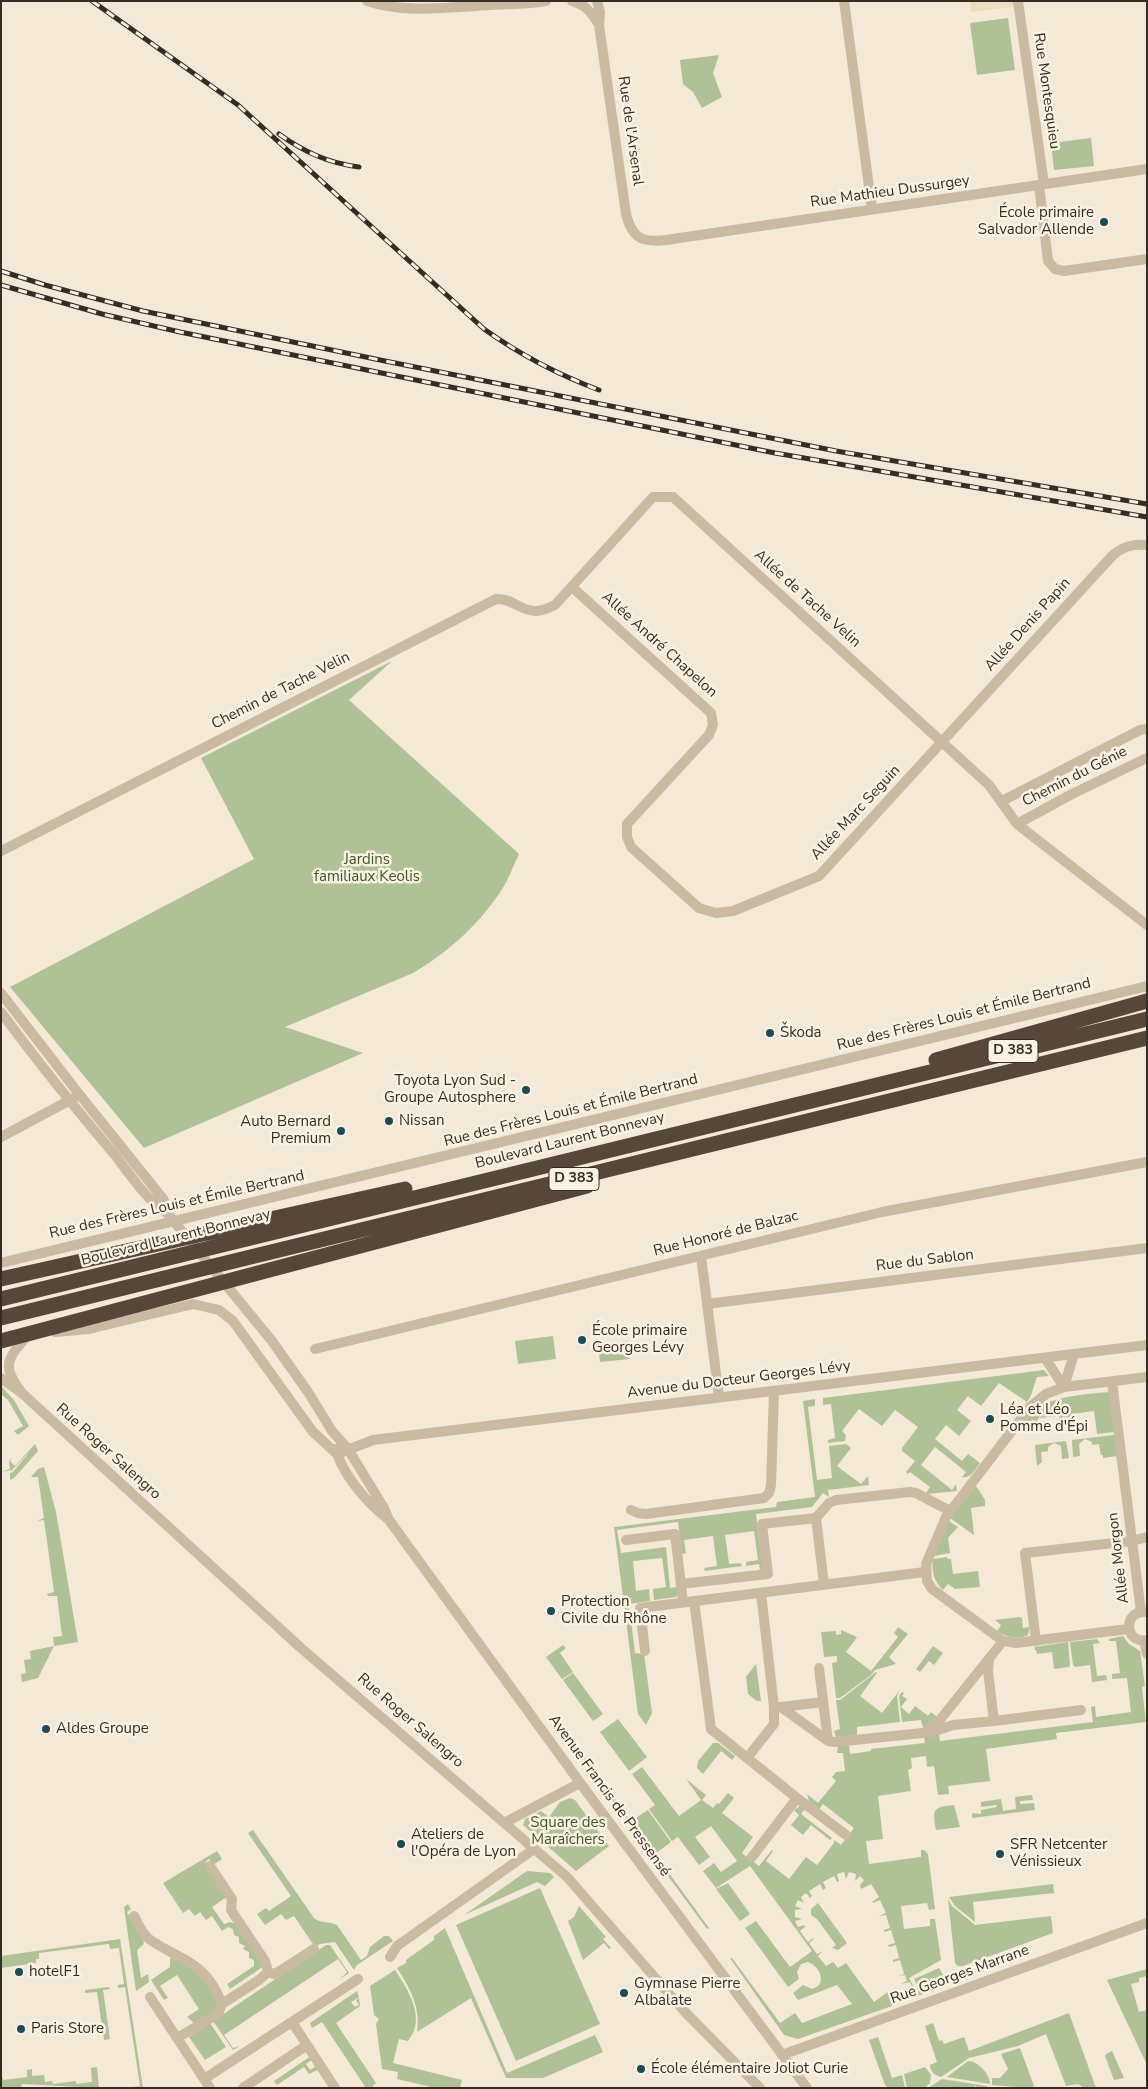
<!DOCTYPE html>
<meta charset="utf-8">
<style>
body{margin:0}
#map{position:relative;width:1148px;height:2089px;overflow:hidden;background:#f3e9d6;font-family:"Nunito Sans",sans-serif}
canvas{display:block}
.frame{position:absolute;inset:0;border:2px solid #352c25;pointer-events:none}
</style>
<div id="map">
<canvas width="1148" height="2089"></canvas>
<div class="frame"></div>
</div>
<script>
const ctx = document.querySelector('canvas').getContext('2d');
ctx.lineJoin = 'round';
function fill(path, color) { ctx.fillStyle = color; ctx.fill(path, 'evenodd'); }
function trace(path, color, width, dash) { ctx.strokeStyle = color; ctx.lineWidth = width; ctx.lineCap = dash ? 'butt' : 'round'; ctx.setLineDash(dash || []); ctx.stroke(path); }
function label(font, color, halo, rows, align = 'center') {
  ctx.font = font + ' "Nunito Sans",sans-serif'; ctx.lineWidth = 5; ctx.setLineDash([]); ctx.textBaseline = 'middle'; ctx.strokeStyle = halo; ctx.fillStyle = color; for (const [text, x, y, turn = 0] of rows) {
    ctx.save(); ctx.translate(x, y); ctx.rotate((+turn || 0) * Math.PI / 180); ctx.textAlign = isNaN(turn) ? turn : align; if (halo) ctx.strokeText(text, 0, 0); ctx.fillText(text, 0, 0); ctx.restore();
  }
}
fill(new Path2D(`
 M1008,18l7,52 -38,5 -7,-52z
 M719,55l-6,18 9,24 -20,11 -9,-16 -10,-8 -3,-24z
 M1091,138l3,28 -40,4 -3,-27z
 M392,661l-43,39 170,154c-5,10 -9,22 -15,32 -22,36 -55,66 -91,87l-128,54 78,26 -219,95 -134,-161 244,-128 -53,-101z
 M553,1336l3,23 -38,5 -3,-23z
 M628,1341l2,18 -30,3 -2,-17z
 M1044,1370l5,6 -12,1c-4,10 -4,17 -10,25l-28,-19 -18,23 -13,-10 -11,14 14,11 -12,15 -13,-11 -11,14 27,22 6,-7 12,9c-5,6 -9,16 -18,14l4,-5 -31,-25 -14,18 31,25 4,-6 1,7 -30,3 -1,-1 4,-6 -20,-15 -2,2 -2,-2 9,-11 -13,-10v-3l16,-21 -23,-17 -13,16 -23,-17 -17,22 4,4 -1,6 -17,2v-3l7,-2 -4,-34 -8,1v-7z
 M1,1386l13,14 15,26 -11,9 -4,-4 9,-5 -15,-26 -7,-6z
 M1110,1392l4,40 -17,2 -3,-23 -21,3 1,7 -13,2 -2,-7 -21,2v8h-15c7,-29 62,-32 87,-34z
 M815,1399v7l-7,1 9,73 15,-2 -3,-32 17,-2 5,4 -14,18 24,18 7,-8 1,9 -41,5 1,7 -6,-4 -11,14 -56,7 7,56 -3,1 -1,-7 -13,2v-4l12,-2 -4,-29 -29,4 4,29 12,-1 1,3 -37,5 -1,-3 13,-2 -4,-30 -29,4 2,13 -4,1 -4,-32 -61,8 4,23 45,-6 4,41 7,-1 1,7 -2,3 -22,3 -1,-11 13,-2 -4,-29 -29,3 3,30 13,-2 1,12 -21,3 6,49 9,1 8,59 -6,12 -8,-11 -24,-187 162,-20 1,-5 38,-5 -12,-96z
 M1114,1435l3,21 -14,2v-3h-2l-2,-11 -7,1v-3l-7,-3 -6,5 1,12 -7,1 -1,-17z
 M1066,1441l3,17 -7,1 -1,-13 -7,-3 -6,4v4l-7,1 1,10 -5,4 -2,-21z
 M35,1444l3,7 -24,27 -4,2v-7l3,-1 19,-23 -20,21 -11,2 9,-3 -1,-8 3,-4 -2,4 5,5z
 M44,1467l12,45 22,130 -24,4 -16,32 -16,4 -1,-8 5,-1 -2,-13 7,-1 -1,-8 24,-5 -1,-9 9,-1 -5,-40h-9l-1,-2 7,-2 -10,-72 -7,1 7,-3 -6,-41h-7l7,-8z
 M976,1486l9,14v6l-14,2 3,27 -24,-17z
 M949,1521l9,6 -10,11 2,15 -16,3z
 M947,1557l1,2h3l2,15 25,-3 2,16 -25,2 -7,-5 -5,6c-9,-8 -12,-20 -10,-31z
 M1019,1617l3,1 1,10 7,-1 -2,8c-11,5 -22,2 -31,-4l4,-6 -6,-5z
 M898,1627l10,7 -19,23 7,7 -21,6 -4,5 -31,23h-4l-4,-35 5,-1v-6l-13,1 -3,-25 15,-1v4l5,-1v-4l16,7 -11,15 25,19 27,-34 -4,-4z
 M1123,1636l6,8 11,7 5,35 -3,1 4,35 -90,11 1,6 -71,10 4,32 -42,5 1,8 -11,1 -4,-29 -7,1 -1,-11 -15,2 1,10 -4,2 3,21 -33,5 5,43 -17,2 3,23 52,-7v-7h3l4,4 7,55 -6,1 -2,-7 -26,3 3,23 26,-3v-7h5l6,41 -32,18 6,11 3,-2 -4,-8 25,-11 6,10 1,8 -37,13 -4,-2 -1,-4 9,-4 -3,-7 -10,2 7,-3 -2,-6 -7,1 6,-2 -4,-14 -7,2v-2l6,-2 -3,-13 -7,2 -1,-2 7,-2 -4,-13 -7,2v-2l6,-2 -4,-13 -7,1 7,-3 -6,-13 -7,3 -1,-1 7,-5 -8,-13 -10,5 -1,-4 4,-5 -4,-4 -5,5 1,-7 -7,-2 -3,7 -2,-7 -7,2 2,7 -2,1 -3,-6 -11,6 3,6 -3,2 -3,-6 -11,7 3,5 -2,2 -4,-5 -5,4 3,6 -6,-3 -3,6 7,3 -7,1v7l7,2 -7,2 3,6 6,-2 1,2 -5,4 8,11 5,-4 1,1 -5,4 8,11 6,-3 -5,5 8,10 7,-4 5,6 8,-5 28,39 15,-11 5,10 -2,5 -94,33 -14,-4 -54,-77h2l48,65 15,-10 7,10 50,-19 -15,-19 -39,15 -5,-7 10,-8 9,4c16,-4 8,-23 -4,-27l-7,2 -4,8 2,7 -11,8 -43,-59 11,-7 34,46 22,-16 -62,-85 -34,22 -13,-17 11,-8 7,9 16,-11 -26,-35 -16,11 15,20 -11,8 -21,-28 -6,4 -23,-32 6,-4 -23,-31 10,-7 37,49 22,-16 -15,-21 20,16 -4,5 11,8 4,-5 2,1 9,-11 6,5 -12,15 31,24 -11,16 17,13 13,-16 1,1 -7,10 23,18 17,-22 11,8 17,-22v-3l7,5 13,-17 -31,-24 -4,5 -10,-8 -2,-7 11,9 18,-22 -4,-4 4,-5 9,-1 -2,-18h-6l1,-7 11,-1 1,9 21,-3v-2l54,-6 -1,-7 15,-2 1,7 153,-19 -2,-15 4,-1 1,11 35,-5 -4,-34 -15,1v-5l8,-1 -4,-32h-7v-2z
 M1097,1639l3,4 -7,1 4,32 9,-1 1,5 -15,2 -2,-17 -15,2 -2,-2 -3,-23z
 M1068,1642l2,23 -1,2 -15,2 -2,-17 -15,2 -1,-4h-1l-1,-3z
 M563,1645l3,3 -6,5 13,19 -11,7 -16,-22z
 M933,1646l10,7 -9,12 -5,-4 -9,11 -4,-3z
 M756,1664l5,37h-4l-9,-7 -2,-17z
 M876,1672l1,1 -17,23 22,17 18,-23 -3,6 3,26 -43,5v8l-21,2 -2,-6 6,-2 -4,-29h4z
 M573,1673l30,41 -10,7 -30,-41z
 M902,1692l2,1 -2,3 5,3 -6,8 8,7 6,-8 13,10 3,-4 6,5 -12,10h-2l-2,-7 -19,2 -3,-26z
 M618,1719l29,38 -18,14 -29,-39z
 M713,1743h5l17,13 -3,4 -11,-9 -18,23 -6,-6 1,-7z
 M584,1756l47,65 17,-11 23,32 -16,12 54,74 -2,1 -126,-171z
 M1032,1795l1,5 -13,1v3l14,-1 1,7 -63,8v-5l9,1v-4l16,-3 -1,-2 -15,2v-5l20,-3 2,12 13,-2 -1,-12z
 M570,1798l5,2 34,46 -33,25 -53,-46 2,-6 16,-8 8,6 11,-15z
 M954,1805l6,22 -24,3c-4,-21 -3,-23 18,-25z
 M800,1806l5,3 -4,5 31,24 -2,2 -19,-15 -8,10 -12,-10 8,-10 -5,-5z
 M253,1830l61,88c7,6 15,3 23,7l24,35 6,-4 3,-9 14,-11h5l4,5 -36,24 -3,5 -19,-28 -15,2 -5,3 -21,-31 -8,4 -5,-6 -16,11 -8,-11 9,-6 3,3 22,-15 -43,-63z
 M217,1851l5,8 -9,6 -4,-6 -4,3 23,34 -16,11 12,17 6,-2 5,2 29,42 -34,23 -3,-5 27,-18v-6l-5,-2v-6l-6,-3 2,-3 -6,-3v-6l-5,-2 -1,-6 -5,-2 -6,4 -10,-15 -6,4 -6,-8 -5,4 -6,-7 -6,4 -20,-30z
 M527,1871l23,2 4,4 -9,9 -8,-4 -73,33z
 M728,1883l22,31 -10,7 -24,-32z
 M1053,1884l1,9 -81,9 2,20 -20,-16 -6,-9z
 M540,1888l60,136 -84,37 -60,-136z
 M948,1899l4,7 23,19 76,-9 2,17 -90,33h-5l-3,-3z
 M818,1903l29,40 -9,7 -6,-2 4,-3 -19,-26 -6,-4v-6z
 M128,1904l3,5 -4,3 15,24 2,8 -7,6 4,28 7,-4 1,8 -13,9 -12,-84z
 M579,1906l27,31 -3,2 8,9 -2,1 -5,-6 -21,17 -15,-39 6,-4z
 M445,1928l62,145 88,-38 8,17 -60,26h-37l-35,-80 -54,34c4,-24 -7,-44 -20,-64l9,-5v-3l28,-20v-4z
 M120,1939l23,149h-17l14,-2 -15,-99 -7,1v-3l6,-1 -5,-36 -9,1 -1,-5 -70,9v6h-3v4l-35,5v-12z
 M326,1945h4l19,28 -9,6 7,-7 -9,-13 -114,76 9,13 7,-2 -7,4 -20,-29z
 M171,1958l25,11 23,33 -1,7 -24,14 -7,-6 12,-8 -22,-34 -17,11 8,12 -4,2 -13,-20 19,-13v-8z
 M1147,1969v7l-8,2v4l-8,2 8,28 8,-2v55l-40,-85z
 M395,1970c10,15 25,38 20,57 -1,6 -4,9 -7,14l-9,-2 -6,24 69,17 -2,7 4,1h-28l-39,-9 1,-7 -16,-3 -6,-45 3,-5 -5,-4 -4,-29z
 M109,1987l1,2 -7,1 7,49 -6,1 -7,-48 -12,1v-3z
 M357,1991l2,6 -8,5 4,5 4,-2 -3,-5 3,-2 1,8 -24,17 40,60 -5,5h-5l-44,-66 -10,6 -2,-5z
 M1069,2013l27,75h-12l-6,-4 -12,2 -20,-52 -28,12 -49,12 -28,19c-6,-2 -11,-5 -11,-12l7,-3 -12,-36 8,-3 6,18 3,-1 2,4 20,-7 5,14z
 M210,2023l16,24 -21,13 -16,-23z
 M878,2037l14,41 10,-3 3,13h-17l-3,-3 -16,-45z
 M1020,2048l14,38 -4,2 -38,-3v-7h8l8,-9 -7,-15z
 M1112,2051l12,27 -10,2 -9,-24 1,-2z
 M311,2056l2,3 -7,5 4,6 7,-4 2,3 -10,5 -5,-7 -27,18 -3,-4z
 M968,2061c10,0 22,13 22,23l-43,-7z
 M97,2067l2,21 -77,-4 -1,4h-20v-15l2,7 24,-3v-7l5,-1v7l12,-1 1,7 7,-1 1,3 23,-3v3l16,-2 -1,-14z
 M925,2067l6,8 -1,8 -5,5h-18l-3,-14z
 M942,2079l45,7 1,2h-11l-1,-2 -5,2h-43z`), '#aec295');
fill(new Path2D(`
 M970,1h48l1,5 -48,6z`), '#ecddbc');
trace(new Path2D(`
 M367,1c36,12 71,7 109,5 23,-2 46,-1 70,-5
 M572,1c14,4 20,12 27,24
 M597,1l3,11 -1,13 27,189c6,24 16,29 40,26l481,-71
 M844,1l28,208
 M1018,1l26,183
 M1039,185l9,76 7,8 9,2 83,-12
 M572,587l139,126 2,12 -4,10 -82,89v13l4,10 68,61 17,5 17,-2 86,-35 294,-321c11,-9 20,-11 34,-10
 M1002,801l138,-71 7,-1
 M1017,824l55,-30 75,-36
 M1,851l495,-252c16,-1 24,12 40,12 6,0 14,-4 19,-6l98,-108h20l316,288 28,39 130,101
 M1,993l78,101 85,106 4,14
 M1,1012c36,49 74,96 113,142 16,20 32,46 54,60l104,127 36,51 24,39 16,18 36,59 5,12 200,275 218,293
 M1,1137l73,-39
 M701,1256l18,141
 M1,1263l1146,-277
 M707,1304l440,-56
 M55,1332l34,-3 104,-25 26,6 14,11 80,111 24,22 36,-14 774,-95
 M315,1349l567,-137 265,-50
 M1045,1358l19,29
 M1,1378l22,16 278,254 266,229 118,135 75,76
 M1112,1382l29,230
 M1064,1387l10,-33
 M23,1394c-22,-27 -17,-35 6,-60
 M336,1449c5,24 33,56 52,70
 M631,1510l7,3 8,1 118,-16 5,-5 2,-8 3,-94
 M816,1518l8,66
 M626,1540l49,-6 8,68
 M681,1584l87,-10 -6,-50 54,-6 13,-15 7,-3 74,-8 6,1 34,18
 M761,1593l13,114h7l47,34 7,1 97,-10 21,-7 41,-4 -6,-50 1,-11
 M694,1601l17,128 86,69 -45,59
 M1147,1612c-24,-3 -24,32 0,28
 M1128,1629l-112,14 -13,-2 -71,-52 -5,-8 -1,-17 20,-47 84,-110 16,-13 18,-7 83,-10
 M1036,1641l-11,-88 107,-12 15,-4
 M1144,1641l3,13
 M645,1651l-5,-43 285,-36
 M819,1668l9,73
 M781,1707l42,-5
 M994,1721l87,-11
 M928,1729l11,-8 64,-80
 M747,1758l27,-34v-17
 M797,1798l49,37
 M504,1823l76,-40
 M210,1866l22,33 -1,11 34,51 3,11 -9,8 -37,24
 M134,1916c4,7 8,18 15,23 33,23 56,21 73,65l-4,10 -41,24
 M390,1957l7,-11 137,-97
 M268,1972l6,2 6,-3 34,-22
 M150,1997l60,91
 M307,2045l28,43
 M782,2055l365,-132
 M204,2079l154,-100
 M243,2088l64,-43 -15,-23`), '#cbbaa2', 10);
trace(new Path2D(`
 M936,1060l211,-59
 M1,1279l404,-90
 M1,1299l1146,-280
 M1,1318l1146,-280
 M1,1341l586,-155`), '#57473b', 15);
const rail = new Path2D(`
 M92,1l146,104 246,224c35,25 75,46 115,61
 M279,134c25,18 49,29 80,33
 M1,271l44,14 98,26 242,50 451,90 311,53
 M1,285l101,29 78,18 595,121 372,64`);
trace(rail, '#352c25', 5);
trace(rail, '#faf2e3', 3, [9]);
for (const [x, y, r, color] of [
 [1104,222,5,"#184d59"],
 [770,1033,5,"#184d59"],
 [526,1090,5,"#184d59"],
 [389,1121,5,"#184d59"],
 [341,1131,5,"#184d59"],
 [582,1340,5,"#184d59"],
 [990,1419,5,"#184d59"],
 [551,1611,5,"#184d59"],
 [46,1729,5,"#184d59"],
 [401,1844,5,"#184d59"],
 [1000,1854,5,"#184d59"],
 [19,1972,5,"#184d59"],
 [624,1993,5,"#184d59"],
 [21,2029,5,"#184d59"],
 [641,2069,5,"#184d59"]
]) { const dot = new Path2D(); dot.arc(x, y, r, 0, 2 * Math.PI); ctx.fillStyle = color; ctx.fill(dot); trace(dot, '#faf2e3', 2); }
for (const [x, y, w] of [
 [1013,1051,50],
 [574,1179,50]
]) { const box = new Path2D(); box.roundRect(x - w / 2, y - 11.5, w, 23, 4); ctx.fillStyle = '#faf2e3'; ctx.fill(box); trace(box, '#352c25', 1); }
label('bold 14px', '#352c25', null, [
 ["D 383",1013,1051],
 ["D 383",574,1179]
]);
label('15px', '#352c25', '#faf2e3', [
 ["Rue Montesquieu",1046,91,82],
 ["Rue de l'Arsenal",630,131,82],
 ["Rue Mathieu Dussurgey",890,192,-8],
 ["Allée de Tache Velin",807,599,42],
 ["Allée Denis Papin",1028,625,-48],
 ["Allée André Chapelon",659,645,42],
 ["Chemin de Tache Velin",281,691,-27],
 ["Chemin du Génie",1075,777,-27],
 ["Allée Marc Seguin",856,813,-47],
 ["Rue des Frères Louis et Émile Bertrand",964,1015,-14],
 ["Rue des Frères Louis et Émile Bertrand",571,1111,-14],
 ["Boulevard Laurent Bonnevay",570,1141,-14],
 ["Rue des Frères Louis et Émile Bertrand",177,1205,-13],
 ["Rue Honoré de Balzac",726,1234,-14],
 ["Boulevard Laurent Bonnevay",176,1238,-14],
 ["Rue du Sablon",925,1261,-7],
 ["Avenue du Docteur Georges Lévy",739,1380,-7],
 ["Rue Roger Salengro",108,1452,42],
 ["Allée Morgon",1119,1558,-97],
 ["Rue Roger Salengro",410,1721,41],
 ["Avenue Francis de Pressensé",609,1796,54],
 ["Rue Georges Marrane",960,1975,-20]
]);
label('15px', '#352c25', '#faf2e3', [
 ["École primaire",1094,213,"right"],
 ["Salvador Allende",1094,230,"right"],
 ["Škoda",780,1033],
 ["Toyota Lyon Sud -",516,1081,"right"],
 ["Groupe Autosphere",516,1098,"right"],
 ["Nissan",399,1121],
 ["Auto Bernard",331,1122,"right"],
 ["Premium",331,1139,"right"],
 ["École primaire",592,1331],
 ["Georges Lévy",592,1348],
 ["Léa et Léo",1000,1410],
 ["Pomme d'Épi",1000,1427],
 ["Protection",561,1602],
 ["Civile du Rhône",561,1619],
 ["Aldes Groupe",56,1729],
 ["Ateliers de",411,1835],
 ["l'Opéra de Lyon",411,1852],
 ["SFR Netcenter",1010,1845],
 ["Vénissieux",1010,1862],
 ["hotelF1",29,1972],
 ["Gymnase Pierre",634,1984],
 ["Albalate",634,2001],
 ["Paris Store",31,2029],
 ["École élémentaire Joliot Curie",651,2069]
], 'left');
label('15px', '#3e5527', '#faf2e3', [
 ["Jardins",367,860],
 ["familiaux Keolis",367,877],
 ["Square des",568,1823],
 ["Maraîchers",568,1840]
]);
</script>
